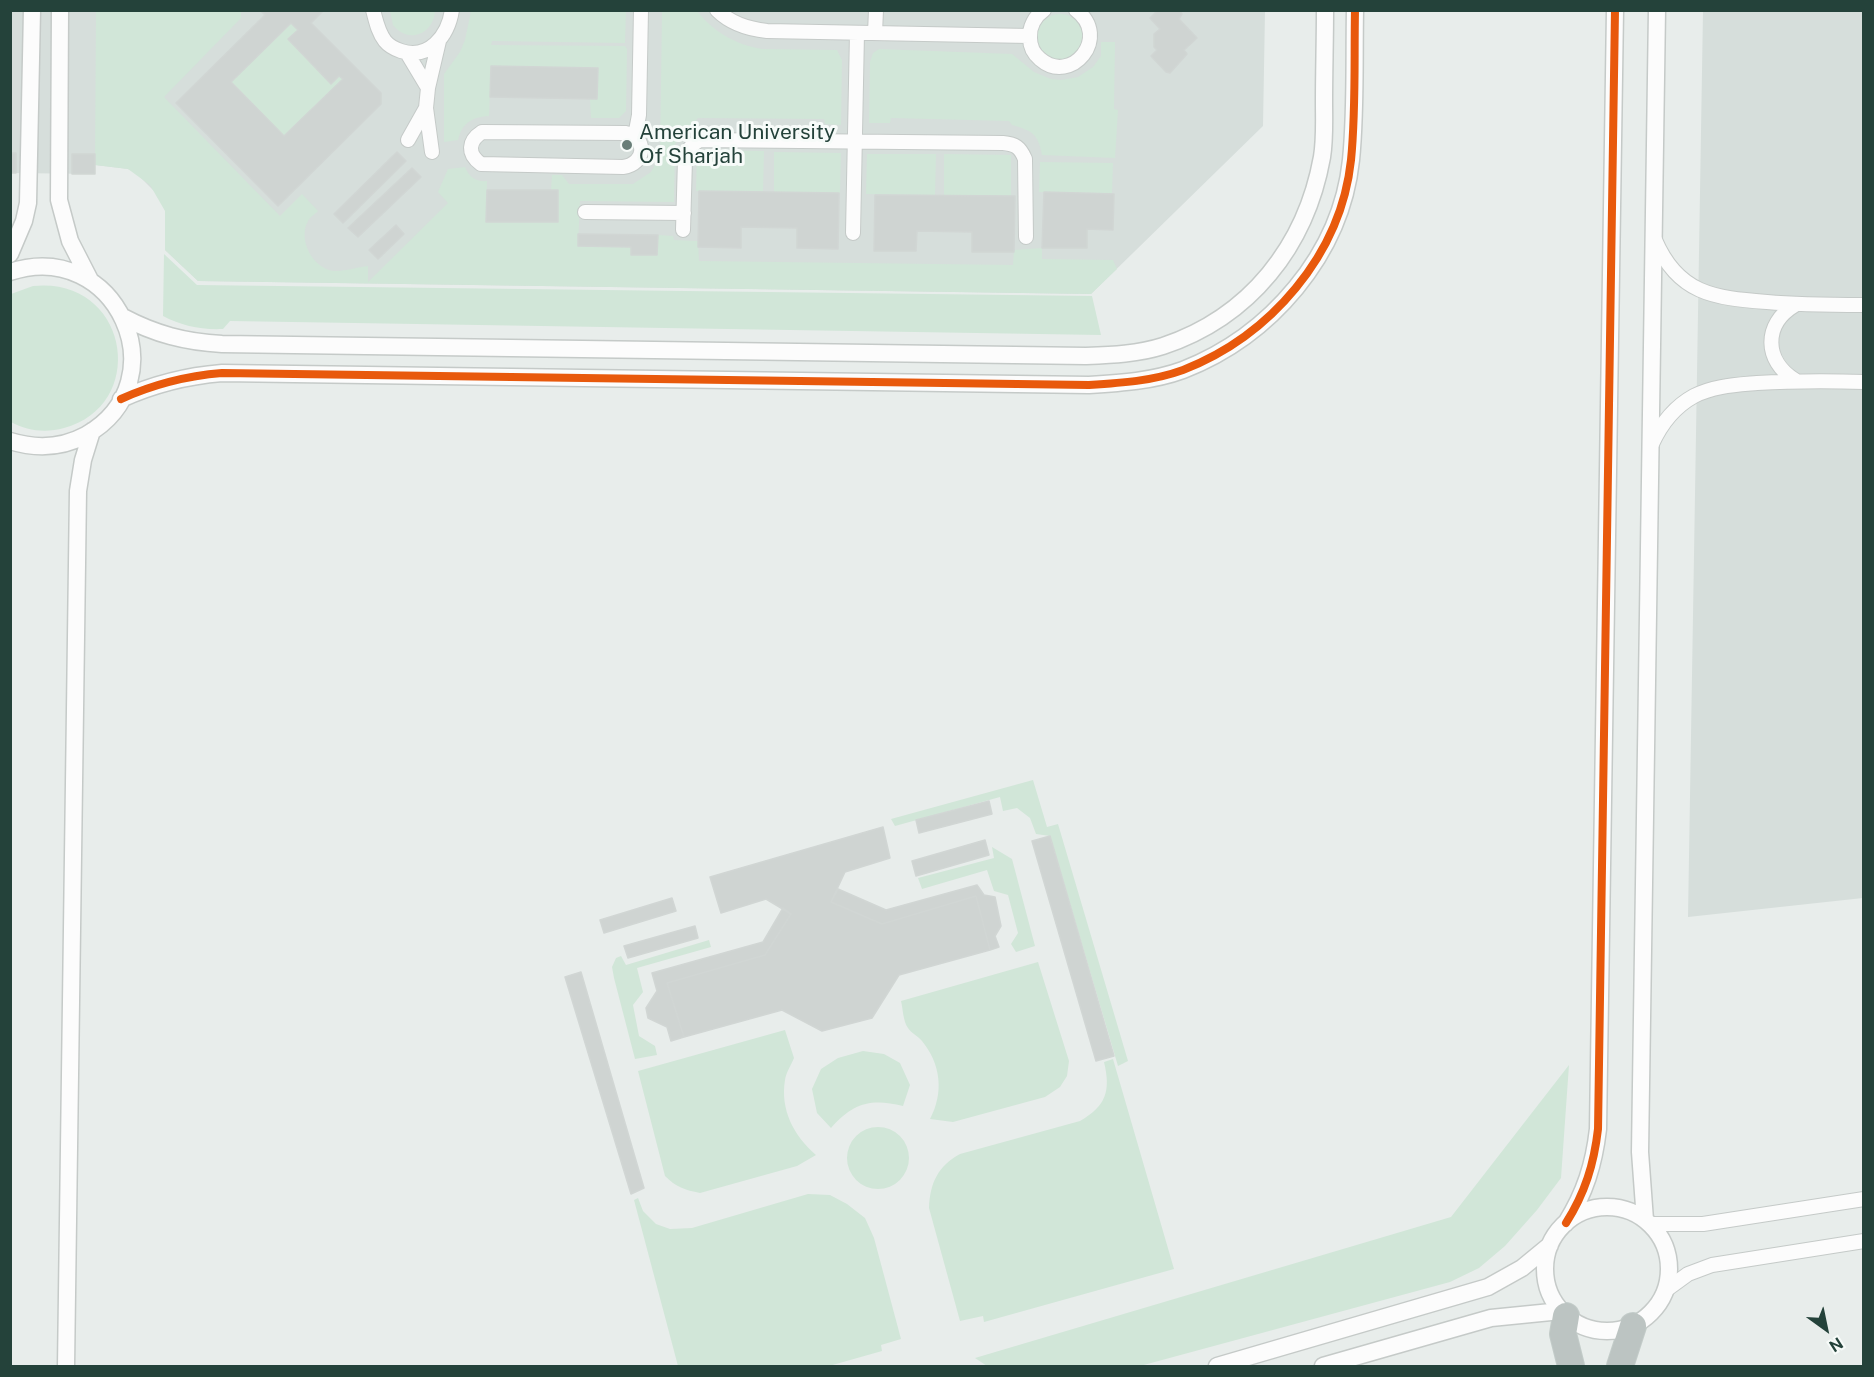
<!DOCTYPE html>
<style>
body{margin:0}
#map{position:relative;width:1874px;height:1377px;overflow:hidden;background:#e8edeb;font-family:"Public Sans",sans-serif}
canvas{display:block}
.frame{position:absolute;inset:0;border:12px solid #24423a;pointer-events:none}
.north{position:absolute;left:1796px;top:1299px;width:60px;height:60px;-webkit-text-stroke:4px #f7fbf9;paint-order:stroke;rotate:147deg;font-size:16px;font-weight:700;line-height:24px;text-align:center;color:#24423a}
.north::after{content:'';display:block;margin:auto;width:21px;height:27px;background:#24423a;clip-path:polygon(50% 0,100% 100%,50% 72%,0 100%)}
</style>
<div id="map">
<canvas width="1874" height="1377"></canvas>
<div class="frame"></div>
<div class="north">N</div>
</div>
<script>
const ctx = document.querySelector('canvas').getContext('2d');
ctx.lineJoin = 'round';
function fill(path, color) { ctx.fillStyle = color; ctx.fill(path, 'evenodd'); }
function trace(path, color, width, dash) { ctx.strokeStyle = color; ctx.lineWidth = width; ctx.lineCap = dash ? 'butt' : 'round'; ctx.setLineDash(dash || []); ctx.stroke(path); }
function label(font, color, halo, rows, align = 'center') {
  ctx.font = font + ' "Public Sans",sans-serif'; ctx.lineWidth = 6; ctx.setLineDash([]); ctx.textBaseline = 'middle'; ctx.strokeStyle = halo; ctx.fillStyle = color; for (const [text, x, y, turn = 0] of rows) {
    ctx.save(); ctx.translate(x, y); ctx.rotate((+turn || 0) * Math.PI / 180); ctx.textAlign = isNaN(turn) ? turn : align; if (halo) ctx.strokeText(text, 0, 0); ctx.fillText(text, 0, 0); ctx.restore();
  }
}
fill(new Path2D(`
 M11,11h1254l-2,115 -172,168 -893,-13 -33,-31v-40l-9,-17 -20,-20 -8,-4 -33,-4v9l-84,-1z
 M1703,11h160v887l-175,19z`), '#d6dedb');
fill(new Path2D(`
 M96,11h145v7l-77,79 116,119 22,-22 16,17c-3,3 -8,6 -10,10 -11,19 6,50 28,50 10,0 22,-4 32,-5v16l80,-79 -10,-11 10,-23 17,-2c4,10 11,15 22,14l-1,40 72,1v-32h-7l1,-15h10l7,9h64l18,-12 9,-16 2,-145h35c17,21 37,33 65,38l75,1 5,10 -1,65 -16,-1 -1,-5 -126,-1 -23,26 -1,58 -94,-1 -2,45 53,1 1,8h25l1,-20 15,1 1,4 24,1 1,20 314,4 1,-15 28,-2v11l71,1 4,9 -26,25 -893,-13 -33,-31v-39l-15,-26 -22,-16 -33,-4z
 M390,11h45c-2,24 -27,33 -42,14z
 M471,11h155l-1,32 -133,-2 -1,4 134,1 2,3 -1,62 -7,7h-28l-1,-19 7,-31 -106,-2 -2,50c-17,1 -27,7 -31,24l-14,2v-68l16,-22 5,-12z
 M1037 37a23 23 0 1 1 46 0a23 23 0 1 1-46 0Z
 M291,23l7,7 -10,10 43,43 8,-7 4,3 -59,57 -53,-54z
 M1101,42h14l-1,67 4,1 -3,48 -73,-3c-4,-22 -10,-24 -30,-30l-3,-4 -118,-3 -1,5h-21l1,-61 3,-9 6,-4 133,5 22,18 17,7 10,1 17,-3 15,-10 8,-11z
 M697,150l67,1 -1,41 -67,-1z
 M774,152l67,1 -1,40 -66,-1z
 M867,154h69l-1,41 -69,-1z
 M944,154l67,1v41l-67,-1z
 M1040,162l73,1 -1,30 -73,-1z
 M164,254l33,31 895,11 9,39 -871,-14 -7,8c-22,1 -41,-3 -60,-13z
 M33,286c96,-10 117,119 31,142 -18,5 -37,3 -53,-6v-128z
 M1033,780l14,47 11,-3 70,237 -10,5 -68,-230 -14,-2 -6,-16 -13,-10 -14,3 -3,-14 -105,29 -4,-7z
 M992,847l20,12 23,87 -19,6 -5,-8 7,-11 -10,-38 -14,-4 -7,-21 -65,19 -4,-11 76,-20z
 M709,940l2,7 -74,21 6,24 -10,13 6,31 16,10 2,9 -22,4 -21,-81 -2,-11 4,-9 5,-2 5,9z
 M1038,962l31,99 -2,15 -7,11 -15,10 -92,25 -23,-3c14,-26 11,-55 -8,-78 -4,-5 -11,-8 -14,-13 -5,-7 -5,-19 -7,-27z
 M785,1030l9,28c-3,7 -8,15 -9,22 -5,30 9,56 31,75l-19,11 -97,27c-15,-3 -24,-6 -35,-17l-27,-105z
 M863,1051l21,3 16,9 10,22 -7,21c-32,-8 -50,-3 -72,22l-14,-15 -5,-24 9,-20 17,-11z
 M1113,1059l61,210 -190,53 -1,-6 -23,5 -31,-113c1,-25 9,-42 31,-54l120,-33c26,-15 31,-30 24,-59z
 M1569,1065l-8,113 -24,32 -32,36 -26,22 -29,14 -310,84h-153l-12,-8 476,-141z
 M847 1158a31 31 0 1 1 62 0a31 31 0 1 1-62 0Z
 M808,1194l22,1 17,9 18,14 9,20 27,101 -20,6 1,6 -53,15h-151l-44,-166 4,-2 5,13 13,13 14,5 22,-1z`), '#d1e6d8');
const building = new Path2D(`
 M260,10h64l-13,13 70,70v11l-103,102 -102,-103 89,-88zM291,23l7,7 -10,9 43,45 8,-8 4,3 -59,57 -53,-54z
 M1158,10h21l3,4 -3,5 18,19 -13,12 3,4 -17,19 -4,-1 -15,-16 6,-6 -3,-3v-13l6,-5 -10,-11z
 M491,66l107,2 -1,31 -107,-2z
 M397,152l9,9 -63,62 -9,-9z
 M10,153h6v20h-6z
 M72,154h23v20h-23z
 M412,168l9,9 -63,60 -10,-9z
 M487,190h71v32h-72z
 M699,191l140,2 -1,56 -41,-1v-20l-56,-1v21l-43,-1z
 M1044,192l70,2 -1,36 -26,-1v19h-45z
 M875,195l140,1 -1,56h-42v-20l-55,-1 -1,20h-42z
 M396,225l8,9 -26,25 -9,-9z
 M578,234l80,1 -1,20h-26v-8l-53,-1z
 M989,801l3,13 -73,19 -3,-13z
 M883,827l7,31 -45,14 -14,30 51,22 94,-28 14,54 -91,25 -27,43 -50,13 -40,-21 -98,27 -17,-54 98,-28 26,-41 -25,-15 -45,14 -11,-36z
 M1050,836l64,220 -18,5 -64,-220z
 M985,840l4,15 -73,21 -4,-15z
 M977,885l7,10 11,2 6,29 -6,10 4,11 -9,3 -14,-54 -94,28 -51,-22 7,-13 48,21z
 M672,898l4,13 -72,22 -4,-13z
 M783,908l8,6 -26,41 -98,28 17,54 -13,4 -4,-14 -19,-9 -2,-10 11,-17 -5,-18 111,-31z
 M695,926l3,12 -70,20 -4,-12z
 M581,972l63,216 -13,6 -66,-217z`);
fill(building, '#cfd4d2');
trace(building, '#d1d6d4', 1.5);
const minor = new Path2D(`
 M373,10c3,11 5,22 12,31 4,5 10,8 16,10 28,9 47,-15 51,-41
 M717,10c14,14 31,19 50,21l262,5
 M1044,10c-9,6 -15,17 -14,28 0,9 4,16 10,21 31,27 72,-22 36,-49
 M875,33l1,-23
 M407,53l21,35
 M482,132l143,1c23,4 21,31 -2,34l-142,-3c-14,-10 -13,-23 1,-32z
 M635,136l4,-21 2,-105
 M408,140l18,-32
 M432,152l-6,-44 2,-20 11,-47
 M585,212l99,1
 M683,230l2,-71c3,-10 6,-14 15,-19l303,3c12,1 17,4 22,16l1,78
 M853,233l4,-200
 M1655,240c23,54 59,58 112,62 32,3 64,3 97,3
 M1795,380c-31,-19 -32,-56 0,-75
 M1652,444c9,-20 22,-37 42,-48 19,-10 41,-11 63,-13 36,-2 71,-2 107,-1
 M1650,1224h53l161,-25
 M1666,1290l22,-16 24,-9 152,-24`);
const tertiary = new Path2D(`
 M60,10l-1,190 11,41 20,39
 M10,254l14,-33 4,-18 4,-193
 M10,272c106,-35 171,109 76,163 -24,13 -50,14 -76,6
 M123,317c32,17 62,25 99,27l864,12c26,-1 52,-2 77,-10 87,-29 143,-100 159,-189 3,-18 2,-37 2,-55 0,-31 1,-61 1,-92
 M121,399c33,-15 64,-23 101,-26l867,12c32,-2 64,-4 94,-15 87,-34 158,-115 168,-210 5,-49 3,-100 4,-150
 M1545 1269a62 62 0 1 1 124 0a62 62 0 1 1-124 0Z
 M1645,1220l-5,-68 17,-1142
 M1566,1223c19,-30 28,-59 32,-94l17,-1119
 M66,1366l12,-875 5,-31 9,-29
 M1217,1366l271,-79 34,-19 28,-23
 M1323,1366l168,-48 70,-7`);
const motorway = new Path2D(`
 M1566,1316l-3,18 8,32
 M1620,1366l13,-40`);
trace(minor, '#c5cac8', 16);
trace(tertiary, '#c5cac8', 19);
trace(motorway, '#c3ccc9', 28);
trace(minor, '#fcfcfc', 14);
trace(tertiary, '#fcfcfc', 16);
trace(motorway, '#bcc4c2', 26);
trace(new Path2D(`
 M121,399c33,-15 64,-23 101,-26l867,12c32,-2 64,-4 94,-15 87,-34 158,-115 168,-210 5,-49 3,-100 4,-150
 M1566,1223c19,-30 28,-59 32,-94l17,-1119`), '#e8590c', 8);
for (const [x, y, r, color] of [
 [627,145,6,"#697e78"]
]) { const dot = new Path2D(); dot.arc(x, y, r, 0, 2 * Math.PI); ctx.fillStyle = color; ctx.fill(dot); trace(dot, '#f7fbf9', 2); }
label('21px', '#24423a', '#f7fbf9', [
 ["American University",639,133],
 ["Of Sharjah",639,157]
], 'left');
</script>
